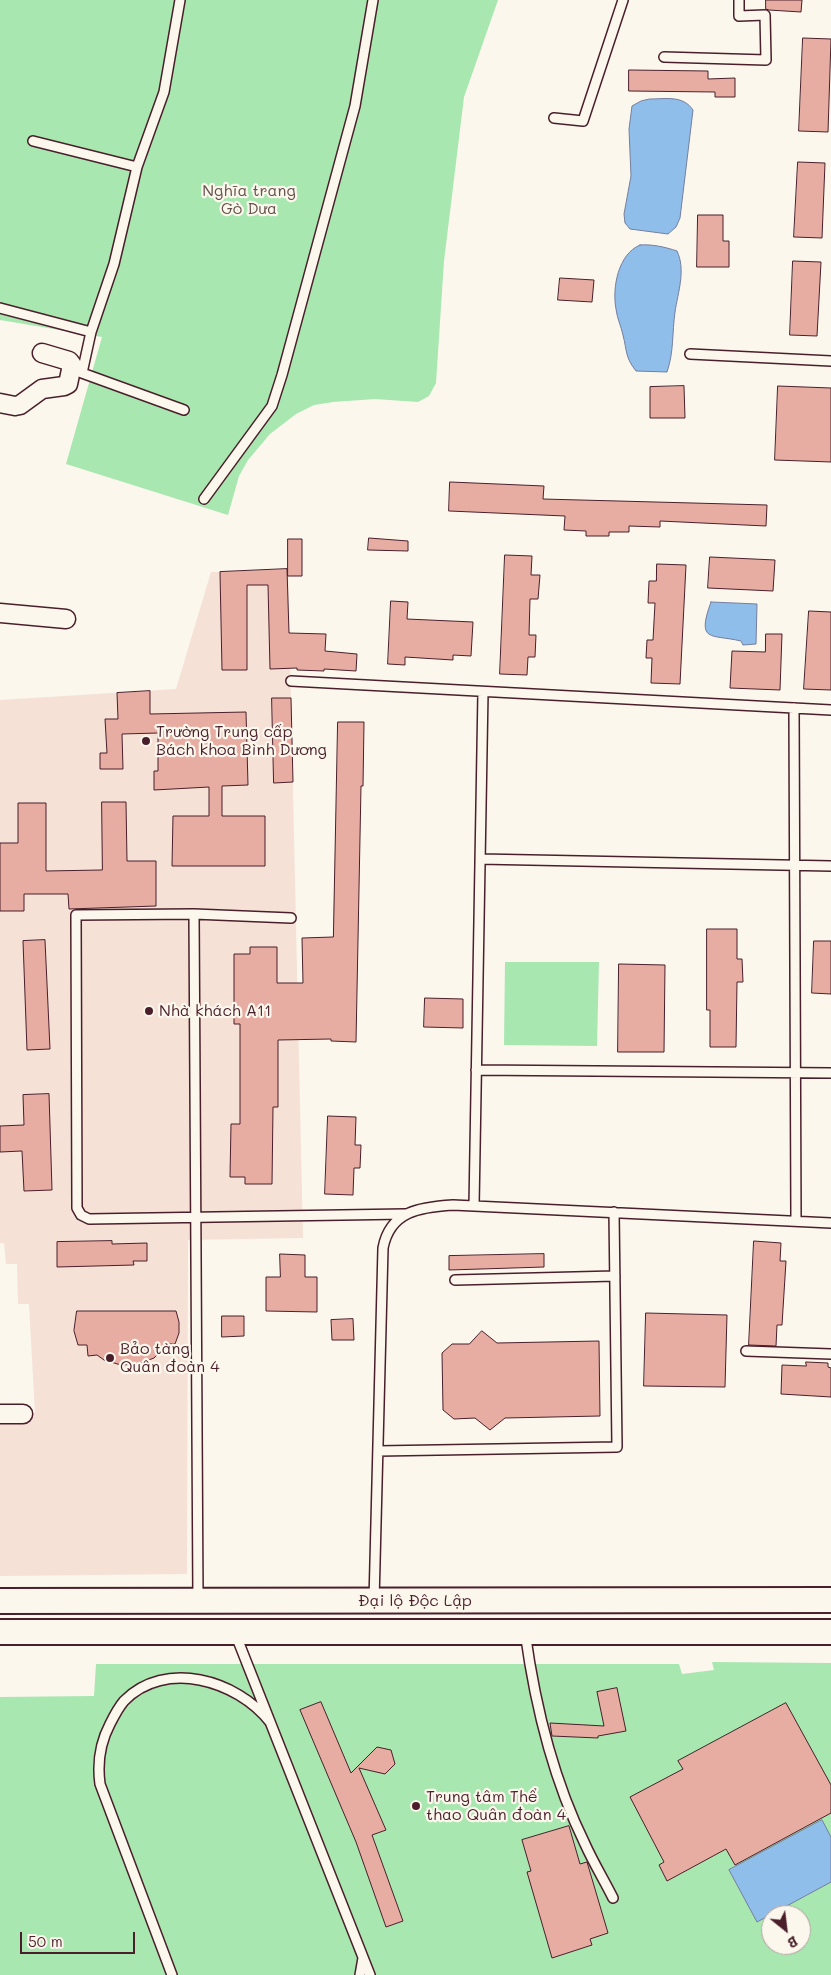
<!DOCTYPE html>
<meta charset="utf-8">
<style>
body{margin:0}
#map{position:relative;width:831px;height:1975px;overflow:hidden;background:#fbf7ec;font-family:Mali,sans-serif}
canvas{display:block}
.north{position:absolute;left:761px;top:1905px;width:50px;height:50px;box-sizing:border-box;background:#fbf7ec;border:1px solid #b4a19f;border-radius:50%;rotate:151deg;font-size:14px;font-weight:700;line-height:20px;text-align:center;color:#4a1f2b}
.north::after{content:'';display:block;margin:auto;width:18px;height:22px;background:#4a1f2b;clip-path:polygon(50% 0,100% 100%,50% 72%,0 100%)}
.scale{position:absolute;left:20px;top:1932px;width:115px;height:22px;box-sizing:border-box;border:2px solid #4a1f2b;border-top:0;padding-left:6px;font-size:15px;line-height:18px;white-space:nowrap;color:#4a1f2b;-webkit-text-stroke:4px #fbf7ec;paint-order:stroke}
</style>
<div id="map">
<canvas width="831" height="1975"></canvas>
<div class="north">B</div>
<div class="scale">50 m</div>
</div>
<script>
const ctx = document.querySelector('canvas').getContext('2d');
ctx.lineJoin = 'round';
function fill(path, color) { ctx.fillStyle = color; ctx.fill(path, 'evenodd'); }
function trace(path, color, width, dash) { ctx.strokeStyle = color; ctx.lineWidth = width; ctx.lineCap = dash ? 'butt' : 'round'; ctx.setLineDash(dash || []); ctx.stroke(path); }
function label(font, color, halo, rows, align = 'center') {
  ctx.font = font + ' Mali,sans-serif'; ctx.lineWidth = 4.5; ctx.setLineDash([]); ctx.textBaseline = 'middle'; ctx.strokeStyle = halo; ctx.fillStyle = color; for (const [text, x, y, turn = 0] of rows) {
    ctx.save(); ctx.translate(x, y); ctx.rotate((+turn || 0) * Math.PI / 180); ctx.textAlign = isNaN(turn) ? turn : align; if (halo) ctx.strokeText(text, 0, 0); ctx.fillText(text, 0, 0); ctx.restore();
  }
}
fill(new Path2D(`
 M288,569l15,669 -115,2 -1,334 -187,2v-163h35l-6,-109h-11l-1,-40h-11l-2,-21h-4v-543l176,-11 35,-117z`), '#f5e1d6');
fill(new Path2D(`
 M0,0h498l-34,97 -20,164 -8,122 -7,13 -11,6 -43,-3 -42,3 -19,3 -18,9 -26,20 -22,26 -9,16 -11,39 -162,-51 36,-127 -102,-17z
 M505,962h94l-2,84 -93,-1z
 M712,1662l119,1v312h-831v-278l94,-1 2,-32h583l3,10 32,-4zM771,1915h30v30h-30z`), '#a8e7b0');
const water = new Path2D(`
 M650,99c16,0 33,-4 43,11l-13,108 -4,9 -8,7 -38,-5 -5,-6 -1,-9 7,-38 -2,-47 3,-23 9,-5z
 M640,245c12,-1 25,2 37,6 9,19 1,41 -2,61 -3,21 -1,40 -8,60l-31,-1c-11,-14 -9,-20 -13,-36 -2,-9 -6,-17 -7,-26 -4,-21 2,-55 24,-64z
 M711,602l46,2 -1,40 -13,1 -2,-4c-30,-7 -45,2 -30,-39z
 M822,1820l9,17v45l-74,40 -28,-52z`);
fill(water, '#90beea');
trace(water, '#747e9e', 1);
const building = new Path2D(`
 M766,0h36l-1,12 -32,-2 -3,-1z
 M803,38l28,1 -3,93 -29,-1z
 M629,70l79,1v8l27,-1v19h-20v-5l-86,-1z
 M798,162l27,1 -3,75 -28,-1z
 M698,215h25v26h6v26h-32z
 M793,261l28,1 -4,74 -27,-1z
 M560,278l34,2 -2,22 -34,-2z
 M684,386l1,32h-35v-31z
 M778,386l53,2v74l-56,-2z
 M450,482l94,4 -1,13 224,6 -1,21 -106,-5v6l-31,-1v6h-20v4h-23v-5l-22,-1 1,-14 -116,-5z
 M369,538l39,3v10l-40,-1z
 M288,539h14v37h-14z
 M505,555l27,1 -1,19h9l-2,24h-8l-1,36h7l-1,22h-7l-1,18 -27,-1z
 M710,557l65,3 -2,31 -65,-3z
 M657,564l29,1 -6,119 -29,-1 1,-25h-6l1,-18h6l2,-37h-7l1,-22h7z
 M287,569l2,64 37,1 -1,17 32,3 -1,17 -32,-2v2l-27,-1v-2l-27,1 -2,-84h-21v85h-25l-2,-98z
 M391,601l17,1 -1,17 66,3 -2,34 -18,-1v5l-48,-3v8l-17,-1z
 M809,611l22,1v78l-27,-1z
 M766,634h16l-2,56 -50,-2 2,-37 33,1z
 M150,691v23l96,-2 2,73 -26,1v30h43v50h-93l1,-50h36v-29l-55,3v-19h4v-38l-36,1 1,35h-23v-16h7l-2,-34h13l-1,-26z
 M272,698h19l2,84 -19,1z
 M338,722h26l-1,64h-2l-5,256 -25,-1v-2l-53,1v67h-5l-1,77h-27v-7h-15l1,-53h9v-100h-6v-70h16v-7h27v36h26l-1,-45 31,-1z
 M102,802h24l1,59h29v45l-87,3 -1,-15h-44v17h-24v-68h18v-40h28v68l56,-1z
 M707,929h30v30h5l1,23h-6l-1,65h-26v-37h-3z
 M45,940l5,109 -23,1 -4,-109z
 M814,941h17v53l-19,-1z
 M619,964l46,1 -1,87h-46z
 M425,998l38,1v29l-39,-1z
 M49,1094l3,96 -28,1 -2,-40 -22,1v-26l24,-1 -1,-30z
 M328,1116l28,1 -1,28h6l-1,23h-6l-1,27 -28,-1z
 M112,1241v3l35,-1v18h-14l1,4 -77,2v-25z
 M754,1241l27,2 -1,18h6l-4,64h-5l-1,21 -27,-1z
 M280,1254l25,1v22h12v35l-51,-1v-34h14z
 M544,1254v13l-95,3v-14z
 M77,1311h99l3,11v11l-4,11h-6v7l-9,1 -6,6 -16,6 -17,1 -17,-5 -7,-5 -9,1 -1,-11h-9l-4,-14z
 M646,1313l81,2 -2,72 -81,-1z
 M222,1316h22v20l-22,1z
 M353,1319l1,21h-22l-1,-20z
 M482,1331l15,12 102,-2 1,75 -95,2 -15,12 -15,-12 -21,1 -11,-9 -1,-57 10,-9h17z
 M806,1362l22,1v4l3,1v29l-50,-3 1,-29 24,1z
 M617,1688l9,43 -28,5v2l-46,-2 -2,-13 54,3 -7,-34z
 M321,1702l30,71 26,-26 14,3 4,14 -10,10 -26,-6 27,62 -14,5 31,86 -17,6 -30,-85 -56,-132z
 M786,1703l45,82v28l-96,52 -9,-16 -59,32 -8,-16 5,-3 -34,-65 53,-28 -5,-8z
 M569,1826l11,38 7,-2 21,71 -18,6 2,6 -40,13 -25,-86 4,-1 -9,-31z`);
fill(building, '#e7ada3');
trace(building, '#4a1f2b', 1);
const lane = new Path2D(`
 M180,0l-16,92 -27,75 -23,97 -23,68 -9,41 102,37
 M664,57l102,3 -1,-45 -26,1v-16
 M554,118l29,3 40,-121
 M33,141l104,26
 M0,308l91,24
 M690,354l141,7
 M204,499l68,-93 10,-31 73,-269 18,-106
 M291,681l540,29
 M794,708l2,513
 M480,859l351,7
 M194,914l4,685
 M291,918l-97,-4 -118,1 1,293 4,7 8,4 316,-5
 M476,1070l355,3
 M474,1206l9,-514
 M455,1280l160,-4
 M746,1351l85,3
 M378,1451l239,-4 -3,-235
 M374,1601l9,-353c7,-37 37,-41 70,-43l378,18
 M525,1632c10,73 27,145 60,212 8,18 19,36 28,54
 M235,1633l135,342
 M172,1975l-72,-191c-3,-22 0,-41 10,-60 4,-8 8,-16 14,-23 41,-42 113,-21 146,21
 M360,1975l3,-17`);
const street = new Path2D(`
 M0,403l15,3 5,-1 22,-16 22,-3 4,-2 4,-19 -3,-4 -27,-8
 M0,613l66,6
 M0,1414h23`);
const secondary = new Path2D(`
 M0,1601l831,-1
 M0,1632h831`);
trace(lane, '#4a1f2b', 12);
trace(street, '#4a1f2b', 21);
trace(secondary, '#4a1f2b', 28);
trace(lane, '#fbf7ec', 9);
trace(street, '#fbf7ec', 18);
trace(secondary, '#fbf7ec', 24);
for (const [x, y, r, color] of [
 [146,741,5,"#4a1f2b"],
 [149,1011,5,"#4a1f2b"],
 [110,1358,5,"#4a1f2b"],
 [416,1806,5,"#4a1f2b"]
]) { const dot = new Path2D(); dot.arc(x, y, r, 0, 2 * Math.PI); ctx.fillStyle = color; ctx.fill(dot); trace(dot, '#fbf7ec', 2); }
label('16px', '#62514c', '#fbf7ec', [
 ["Nghĩa trang",249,191],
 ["Gò Dưa",249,209]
]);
label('16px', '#4a1f2b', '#fbf7ec', [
 ["Trường Trung cấp",156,732],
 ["Bách khoa Bình Dương",156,750],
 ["Nhà khách A11",159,1011],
 ["Bảo tàng",120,1349],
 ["Quân đoàn 4",120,1367],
 ["Trung tâm Thể",426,1797],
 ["thao Quân đoàn 4",426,1815]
], 'left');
label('16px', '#4a1f2b', '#fbf7ec', [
 ["Đại lộ Độc Lập",415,1601]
]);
</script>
